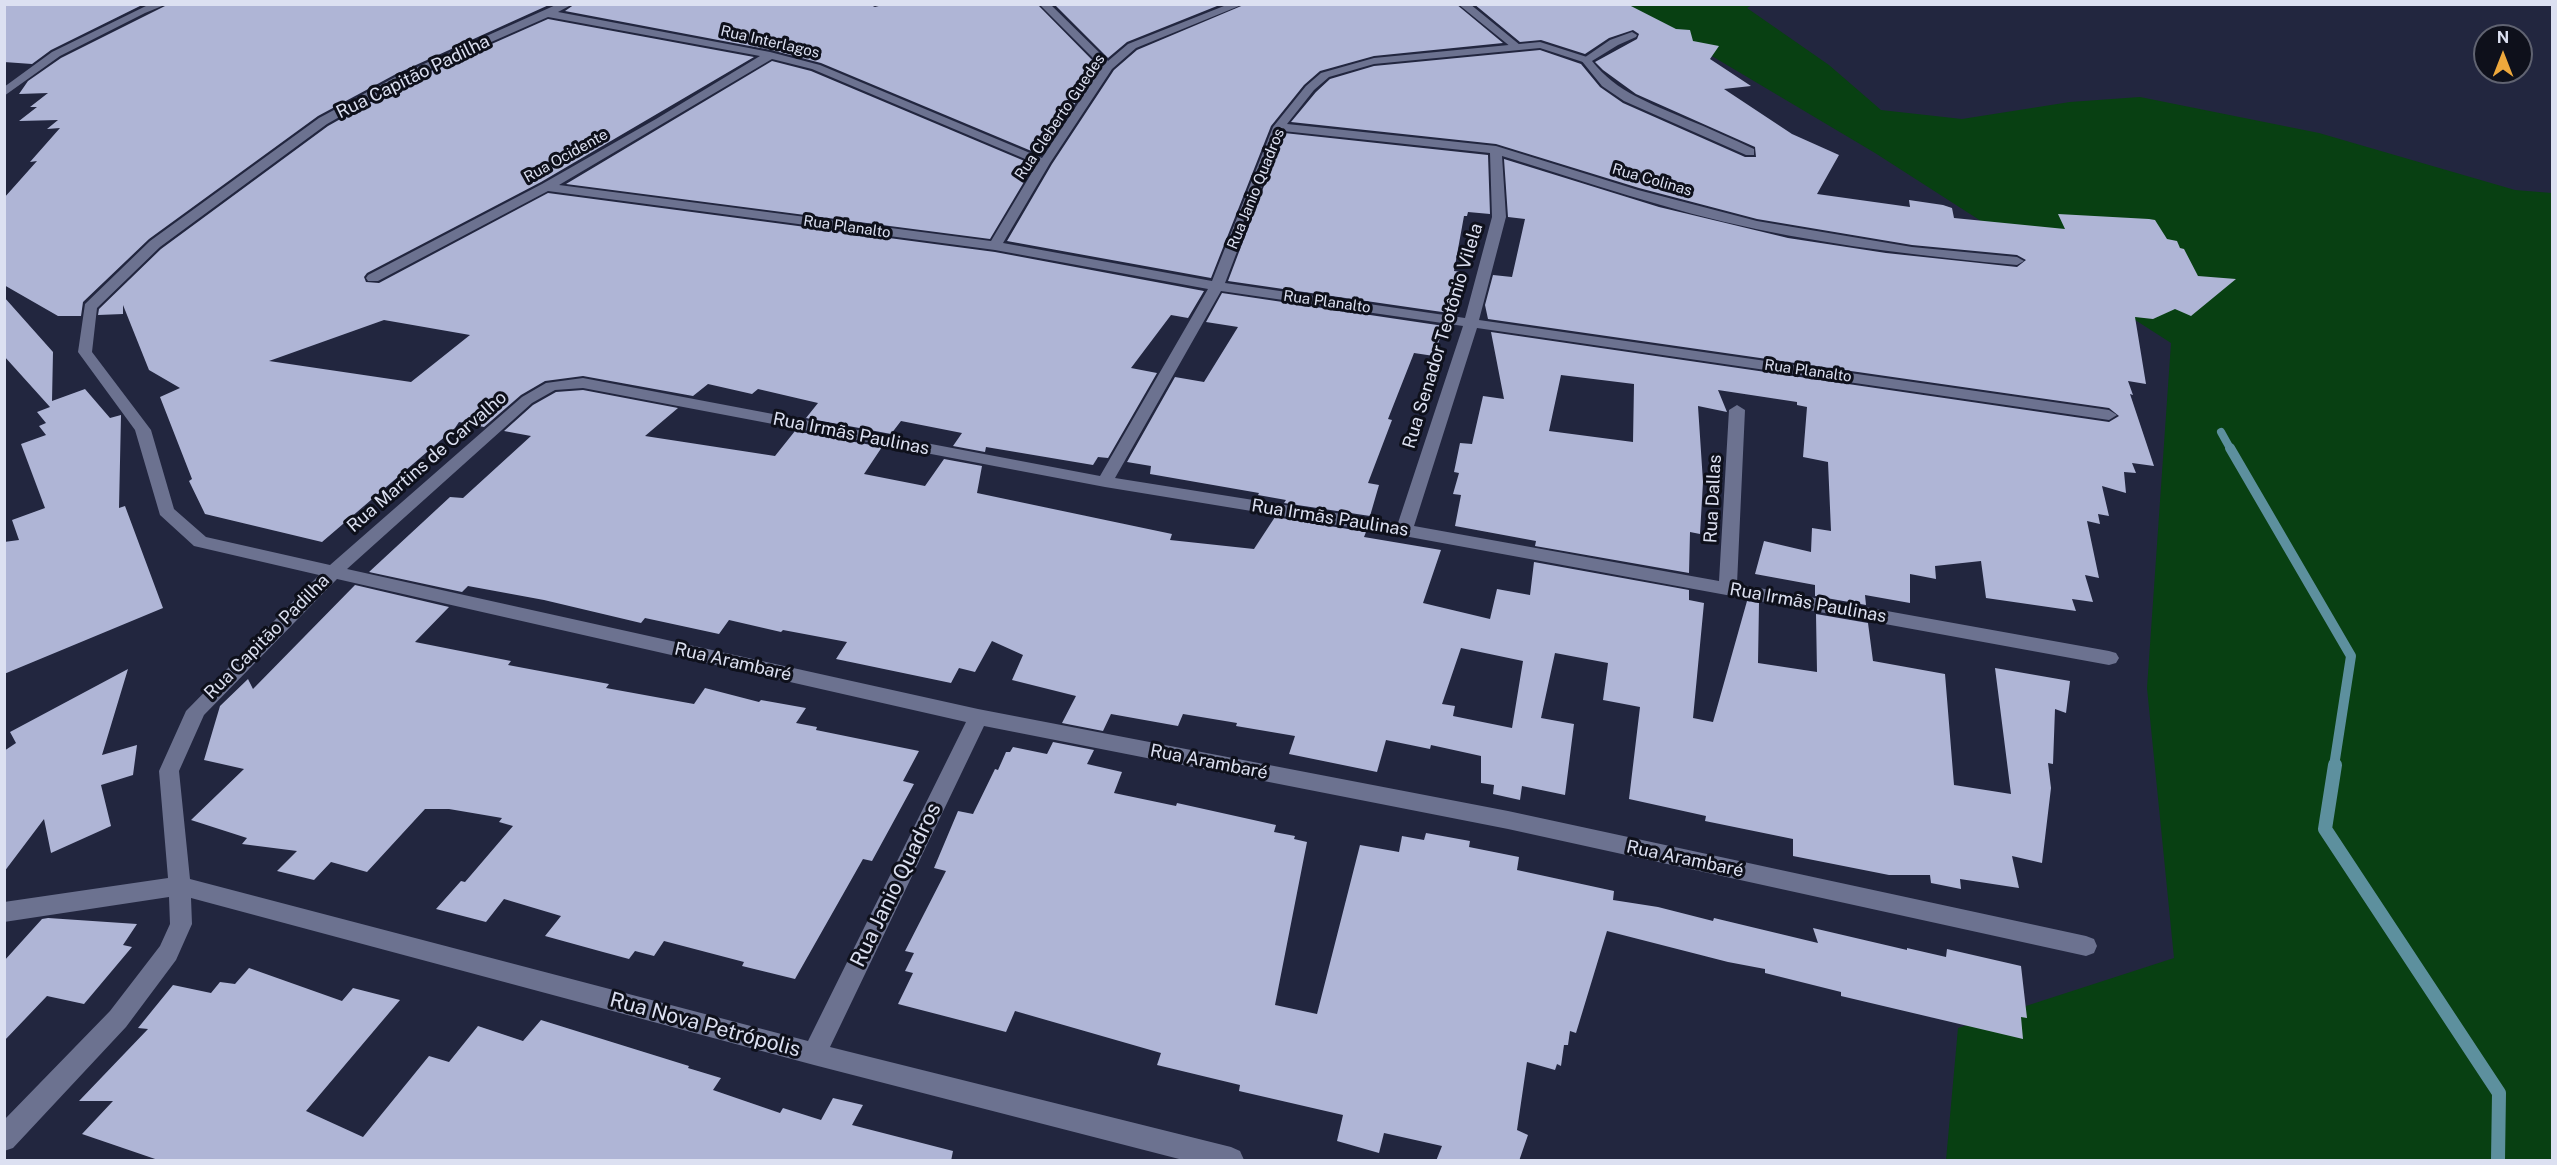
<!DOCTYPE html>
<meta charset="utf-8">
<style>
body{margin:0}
#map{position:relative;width:2557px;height:1165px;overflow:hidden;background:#22263f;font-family:"Public Sans",sans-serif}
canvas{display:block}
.frame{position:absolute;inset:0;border:6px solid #dce0f1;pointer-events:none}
.north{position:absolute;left:2473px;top:24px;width:60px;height:60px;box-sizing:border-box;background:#0e101b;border:2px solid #606371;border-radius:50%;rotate:0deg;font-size:16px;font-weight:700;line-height:24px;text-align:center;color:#dce0f1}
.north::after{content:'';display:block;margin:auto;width:21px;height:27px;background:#eea83c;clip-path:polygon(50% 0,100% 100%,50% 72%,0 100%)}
</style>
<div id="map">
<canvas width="2557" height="1165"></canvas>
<div class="frame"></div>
<div class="north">N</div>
</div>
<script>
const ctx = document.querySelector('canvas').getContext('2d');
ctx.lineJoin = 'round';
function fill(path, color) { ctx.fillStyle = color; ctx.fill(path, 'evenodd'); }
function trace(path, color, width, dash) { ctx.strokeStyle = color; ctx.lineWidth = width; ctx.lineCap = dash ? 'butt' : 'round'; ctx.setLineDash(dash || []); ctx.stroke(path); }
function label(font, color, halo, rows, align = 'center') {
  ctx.font = font + ' "Public Sans",sans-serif'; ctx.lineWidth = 6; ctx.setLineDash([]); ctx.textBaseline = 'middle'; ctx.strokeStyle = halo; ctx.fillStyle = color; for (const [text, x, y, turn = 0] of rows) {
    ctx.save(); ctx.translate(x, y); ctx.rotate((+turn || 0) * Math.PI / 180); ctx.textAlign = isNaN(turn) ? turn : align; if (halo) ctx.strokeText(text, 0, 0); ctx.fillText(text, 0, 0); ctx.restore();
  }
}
fill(new Path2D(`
 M1626,5h126l-5,3 82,57 52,45 81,9 108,-17 70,-5 179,36 196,57 37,3v967h-606l12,-132 216,-70 -27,-270 24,-345 -296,-190z`), '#084012');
trace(new Path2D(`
 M2221,432l10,18`), '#5d909e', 8);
trace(new Path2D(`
 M2230,448l121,208 -17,110`), '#5d909e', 10);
trace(new Path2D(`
 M2335,765l-10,64 174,264 -1,67`), '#5d909e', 14);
fill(new Path2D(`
 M4,4h140l-93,46 -19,14 -28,-2z
 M169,4h382l-155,70 -78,42 -169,123 -66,63 -2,14h-23l-54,-31v-87l33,-37 -7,1 30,-34 -13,1 11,-9 -39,1 18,-14h-7l18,-14 -29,1 9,-13 33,-23z
 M575,4h293l7,3 11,-3h151l62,63 -58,88 -220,-92 -50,-13 -206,-39z
 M1054,4h168l-95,38 -19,16z
 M1246,4h210l47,39 -129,13 -54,15 -16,14 -33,41 -60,152 -204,-37 45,-77 62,-94 23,-20z
 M1474,4h153l49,25 14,1 3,11 26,5 -9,13 41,27 -27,3 68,45 47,21 -22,39 93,13 -1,-7 34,5 9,3 2,10 111,11 -7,-15 91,5 6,1 12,19 10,2 3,7 4,1 14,27 38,3 -45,37 -16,-7 -22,10 -18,-2 11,67 -18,-3 5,14 -3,-1 24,72 -22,-3 4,10 -12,-1 2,21 -24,-7 7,30 -11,-2 2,10 -13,-3 12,57 -14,-3 8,27 -21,-3 4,12 -90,-13 -5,-37 -46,5 1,13 -26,-5v29l-45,-8 1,10 -51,-9v-11l-60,-11 9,-33 47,11 1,-24 19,3 -3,-69 -25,-5 4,-50 -10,-2v-3l-79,-12 9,22 -29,-6 5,76 -3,52 -10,-2 -1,41 -154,-27 1,-5 -81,-15 6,-31 -8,-1 6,-21 -5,-1 6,-29 12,1 11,-48 21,3 -13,-67 618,90 10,-6 -10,-8 -621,-89 -3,-14 8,-30 19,2 13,-58 -17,-2 -4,-58 155,48 129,31 98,15 131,14 9,-7 -9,-5 -105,-10 -155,-26 -118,-31 -143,-44 -205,-22 25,-30 14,-13 44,-13 166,-16 41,14 19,23 23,16 122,54h11l-1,-10 -119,-53 -33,-24 -8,-8 42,-23 2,-5 -6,-4 -24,8 -24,16 -44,-14 -21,2zM1561,375l73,9 -1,58 -84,-11z
 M548,19l206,38 -213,125 -174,91 -3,4 2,5 13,1 169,-90 447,59 209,39 -16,27 -17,-3 -40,53 26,5 -49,85 -10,-1 -5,8 -107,-18 -1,5 -32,-6 9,-13 -61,-12 -10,13 -85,-16 12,-15 -60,-14 -6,5 -44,-10 -15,12 -110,-20 -38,5 -24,14 -37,32 -25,-5 -4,6 -133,114 -117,-28 -16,-33 3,-2 -32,-82 20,-9 -31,-18 -26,-65v9l-25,1 1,-6 62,-60 167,-123 78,-44zM384,320l86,15 -59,47 -142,-21z
 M772,61l39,10 223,94 -44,74 -424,-55z
 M1284,133l204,22 2,59 -22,-2 -1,4h-3l-10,55 9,1 -14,41 -221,-32z
 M1222,293l222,33 -10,30 -20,-3 -26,66 4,1 -24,63 11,2 -9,31 -86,-13 2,-3 -28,-5 1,-2 -109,-19 1,-8 -24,-4 48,-85 29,5 34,-55 -32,-5z
 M4,297l49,55 -1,49 33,-12 25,29 11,-3 -2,93 6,-2 38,102 -159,66v-132l15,-2 -7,-20 33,-12 -24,-64 25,-9 -7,-9 7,-3 -9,-11 13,-5 -46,-51z
 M583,390l95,18 -33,28 130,20 20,-25 87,16 -18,27 61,12 19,-27 38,7 -5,27 195,41 -2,6 84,9 21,-32 91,15 -2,5 77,13 -18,53 67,16 7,-30 33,6 4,-33 155,28v10l15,3 -11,115 20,4 34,-121 12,2 -1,60 59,9 -1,-58 52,9 5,38 72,13 9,111 57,9 -16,-126 75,13 -4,32 -11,-4 -2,55 -5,-1 3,25 -9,75 -30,-7 7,32 -59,-9 1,10 -30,-6 -1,-8h-41l-96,-19v-17l-88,-18 1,-5 -77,-17 11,-92 -37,-7 5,-37 -53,-10 -14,65 33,6 -9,71 -43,-9 -2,14 -27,-6 1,-9 -13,-2v-27l-50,-11 -1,4 -44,-9 -9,32 -88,-18 6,-18 -59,-10 1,-3 -54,-9 -5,12 -67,-12 -8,17 -41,-8 14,-27 -64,-16 11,-25 -31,-14 -17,31 -16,-4 -8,15 -115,-24 11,-17 -64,-12 -2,2 -52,-12 -10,14 -74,-16 -4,5 -97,-23 -76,-14 -6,6 -93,-20 81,-75 13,1 68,-62 -27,-5 29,-26 23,-13zM1461,648l62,13 -11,67 -59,-12 2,-10 -13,-2z
 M355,585l94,22 -34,35 96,19 -3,4 101,19 -3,4 88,16 11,-16 54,14 2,-2 45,8 -10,15 21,4 -1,3 103,21 -16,30 11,3 -42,77 -9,-2 -68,120 -53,-13 2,-4 -80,-21 -10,15 -19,-5 -6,8 -26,-7 -58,-16 16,-20 -57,-17 -18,23 -50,-13 25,-28 4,1 48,-56 -14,-4 3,-4 -53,-9h-24l-58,63 -36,-10 -17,18 -37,-9 20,-20 -55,-7 5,-6 -56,-18 53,-51 -40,-9 16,-54 28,-27 5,10z
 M128,669l-26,86 35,-10 -4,30 -32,10 10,41 -60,27 -7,-34 -40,53v-121l12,-8 -6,-11z
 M1053,742l41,8 -7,14 35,8 -8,21 62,13 1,-3 99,22 -2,7 21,4 -1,3 13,3 -32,163 42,9 43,-169 39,7 3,-16 22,4 2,-7 44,8 -1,6 50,10 -2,13 97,21 -1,9 45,7 55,14 1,-3 104,25 -5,-15 94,22v-2l39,9 1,-8 74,17 6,52 -6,-1 2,22 -182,-43v-4l-76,-19v-4l-37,-7 -121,-31 -31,102 -6,-2 -2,14h-4l-3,21 -4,-2 -2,6 -28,-8 -10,68 11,5 -9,26h-83l6,-15 -58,-13 -5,20 -42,-12 6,-26 -104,-24 1,-6 -83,-20 4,-12 -146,-42 -9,21 -108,-28 15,-31 -8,-2 9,-18 -9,-2 41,-80 -12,-3 24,-57 15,3 22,-45 3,1 8,-18h4l3,-5 34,7z
 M48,918l89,6 -14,21 9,2 -48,57 -37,-8 -43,45v-80l38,-42z
 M249,968l93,33 11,-13 47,12 -94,111 57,26 66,-81 20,6 29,-36 45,15 18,-21 148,46 -1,2 33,10 -8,12 67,23 3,-5 38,12 12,-22 30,7 -11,20 101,26 -2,10h-790l-79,-27 31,-33h-34l69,-72 -10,-1 35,-43 38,8 9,-11 15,2z`), '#afb5d6');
fill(new Path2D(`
 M1458,4h12l50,41 -1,2h-8z
 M1632,32l5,3 -1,2 -18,8 -26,16c25,32 59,42 94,58 23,9 46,20 68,30v6h-8l-122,-54 -22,-15 -21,-26 29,-20z`), '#6c7290');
fill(new Path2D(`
 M150,4h17l-22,9 -85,43 -56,40v-9l48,-35z
 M558,4h15l-15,8 212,40 50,13 222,93 60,-91 -63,-63h11l58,57 20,-17 101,-40h15l-108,44 -24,21 -62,94 -47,80 209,38 61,-154 33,-41 15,-13 53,-15 166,-16 50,16 1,2 -5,3 -46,-15 -166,16 -45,13 -15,13 -27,34 209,22 142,44 119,31 155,26 105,10 7,4 -7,4c-87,-8 -175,-18 -261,-36 -86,-18 -170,-47 -254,-73l4,61 -27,103 630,90 8,5 -8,5 -632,-92 -63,198 305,55 10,-171 8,-5 8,5 -8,174 372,67 7,2 3,5 -3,5 -7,2 -705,-129 -299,-49 -522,-99 -28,2 -23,13 -185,166 631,140 530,102 578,125 8,3 3,7 -3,7 -8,3 -578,-127 -524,-103 -154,321 401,100 9,4 4,9h-61l-369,-95 -623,-167 1,26 -16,36 -50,67 -113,121 -9,3v-31l106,-109 50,-65 10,-22 -1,-27 -165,25v-20l164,-24 -9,-107 27,-60 133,-136 -125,-29 -34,-31 -25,-85 -57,-78 7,-48 65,-63 169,-123 78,-42zM548,17l212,39 -104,63 -114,65 -174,91 -2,3 2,3h10l170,-90 447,59 213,39 -108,187 -517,-98 -37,5 -24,14 -192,168 -124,-28 -32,-28 -23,-79 -59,-78 5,-44 63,-61 167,-123 78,-44zM772,59l40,10 225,95 -46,77 -432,-56zM1283,131l207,22 2,64 -27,101 -240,-35zM1221,291l242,35 -65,197 -283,-45zM337,579l629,143 -158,319 -618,-162 -11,-108 25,-56z`), '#6c7290');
label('15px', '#dce0f1', '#0e101b', [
 ["Rua Interlagos",770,42,13],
 ["Rua Cleberto Guedes",1060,117,-56],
 ["Rua Ocidente",566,156,-29],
 ["Rua Colinas",1652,180,16],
 ["Rua Janio Quadros",1256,189,-68],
 ["Rua Planalto",847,227,8],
 ["Rua Planalto",1327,302,8],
 ["Rua Planalto",1808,371,8]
]);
label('18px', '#dce0f1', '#0e101b', [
 ["Rua Capitão Padilha",413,77,-26],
 ["Rua Senador Teotônio Vilela",1443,336,-73],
 ["Rua Irmãs Paulinas",851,434,11],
 ["Rua Martins de Carvalho",427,462,-41],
 ["Rua Dallas",1713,499,-87],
 ["Rua Irmãs Paulinas",1330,518,9],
 ["Rua Irmãs Paulinas",1808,603,10],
 ["Rua Capitão Padilha",267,637,-45],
 ["Rua Arambaré",733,662,13],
 ["Rua Arambaré",1209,762,11],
 ["Rua Arambaré",1685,859,12]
]);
label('21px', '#dce0f1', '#0e101b', [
 ["Rua Janio Quadros",896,885,-64],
 ["Rua Nova Petrópolis",705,1025,15]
]);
</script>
